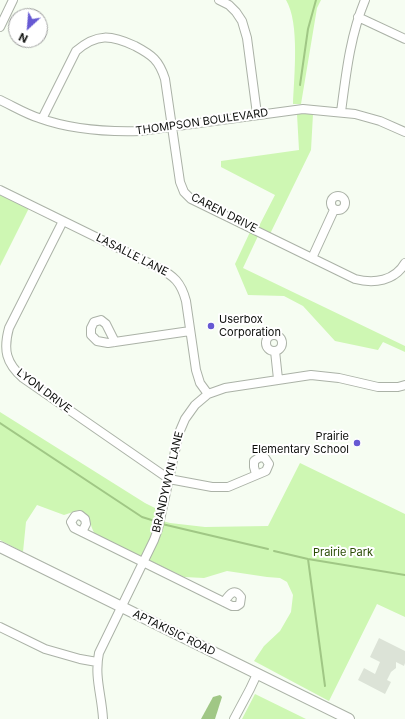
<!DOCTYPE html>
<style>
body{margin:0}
#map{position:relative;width:405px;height:719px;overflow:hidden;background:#f6fdf2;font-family:Inter,sans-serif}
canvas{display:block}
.north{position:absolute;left:8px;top:8px;width:40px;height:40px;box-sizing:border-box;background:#fff;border:1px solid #9d9e9d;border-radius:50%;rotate:206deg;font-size:11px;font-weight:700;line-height:16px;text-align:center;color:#0b0d0a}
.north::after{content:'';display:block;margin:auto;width:14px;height:18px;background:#6659d3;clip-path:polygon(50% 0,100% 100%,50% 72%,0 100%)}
</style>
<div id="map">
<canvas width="405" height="719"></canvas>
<div class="north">N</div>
</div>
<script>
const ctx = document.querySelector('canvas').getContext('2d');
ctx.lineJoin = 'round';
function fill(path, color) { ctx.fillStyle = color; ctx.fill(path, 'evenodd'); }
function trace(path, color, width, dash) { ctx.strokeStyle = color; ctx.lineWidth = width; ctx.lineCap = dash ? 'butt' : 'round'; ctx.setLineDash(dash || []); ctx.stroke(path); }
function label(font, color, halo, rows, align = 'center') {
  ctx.font = font + ' Inter,sans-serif'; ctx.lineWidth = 4; ctx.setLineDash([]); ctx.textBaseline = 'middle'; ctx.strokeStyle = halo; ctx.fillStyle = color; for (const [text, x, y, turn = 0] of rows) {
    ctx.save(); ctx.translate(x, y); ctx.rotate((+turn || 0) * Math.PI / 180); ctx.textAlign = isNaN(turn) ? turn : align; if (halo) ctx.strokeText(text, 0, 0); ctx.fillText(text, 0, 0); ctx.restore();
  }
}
fill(new Path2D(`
 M286,0h35l-4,8 -16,96h-8c1,-27 7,-81 -7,-104z
 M297,114h16l-2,36 -41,84 -12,-6 17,-33 -54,-28v-6l78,-11z
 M0,194l29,14 -29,58z
 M250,232l8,4 -15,32 162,78v6l-22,-10 -5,8 -43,-9 -32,-35 -19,-10 -36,-1 -13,-31z
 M0,412l145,91 12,6 -2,10 15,4 35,4 63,-1 32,-63 105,51v103l-28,-13 -48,97 -75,-40 10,-15 16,-15 11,-19 2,-17 -6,-13 -7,-4 -13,-1 -40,-6 -23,7 -20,-1 -89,-43c-7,-11 -2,-18 -16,-24l-15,5 -27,-10 -11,17 -3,30 -23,-12z
 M255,694l51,25h-64z`), '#cef7b3');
fill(new Path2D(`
 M220,695l2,2 -7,22h-14l12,-22z`), '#a0c785');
trace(new Path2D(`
 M300,85l8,-56 8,-29
 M0,423l142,94 16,5
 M162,524l106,25
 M274,551l34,8 97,16
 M308,559l17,127`), '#a0c785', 2);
fill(new Path2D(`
 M379,638l26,13v12l-1,3 -8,-4v6l-5,4 -4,8 4,2 -6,12 -27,-14 6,-12 11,6 5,-12 -10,-5z`), '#dce3d7');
const minor = new Path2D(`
 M219,0l10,5 7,7 6,9 5,17 10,76
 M358,17l47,22
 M0,27l13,-27
 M0,100c13,6 26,14 39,18 33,12 67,14 101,13l163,-22 52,5 25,7 25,11
 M341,112c5,-38 9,-76 24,-112
 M42,119l34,-68c21,-18 35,-16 59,-5 17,9 24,14 30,33l15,103 4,10 7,7 164,80c19,5 40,2 50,-16
 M0,190l157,77c17,9 24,15 29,34l10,69 4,13 8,11
 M331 203a7 7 0 1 1 14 0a7 7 0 1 1-14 0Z
 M63,221l-54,107c-6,22 -3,35 14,50l146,101 43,8h16l38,-16 3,-7 -4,-6 -5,-1 -6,4v6l2,7
 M312,258l22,-48
 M266 343a8 8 0 1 1 16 0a8 8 0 1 1-16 0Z
 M115,342l-9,-18 -5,-4 -7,2 -3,6v7l6,6 11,2 82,-12
 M275,351l3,28
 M82,532l4,-8 -1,-5 -5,-4 -5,1 -4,6 3,6 158,78h5l3,-2 1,-7c-7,-10 -12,-2 -17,5
 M0,627l45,22 35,10 17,3
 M103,719c-1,-23 -9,-42 -4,-66l55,-113 4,-11 21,-96 6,-14 10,-14 13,-11 17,-6 86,-13 28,3 39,9h20l7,-2
 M234,719l16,-30 7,-15`);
const major = new Path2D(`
 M0,547l349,172`);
trace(minor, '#abb2a7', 10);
trace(major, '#abb2a7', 12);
trace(minor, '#fff', 8);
trace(major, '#fff', 10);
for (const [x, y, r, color] of [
 [211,326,4,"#6659d3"],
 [357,443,4,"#6659d3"]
]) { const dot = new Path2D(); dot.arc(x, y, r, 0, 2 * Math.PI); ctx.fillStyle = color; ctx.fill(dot); trace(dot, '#fff', 1.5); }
label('11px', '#0b0d0a', '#fff', [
 ["THOMPSON BOULEVARD",202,122,-8],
 ["CAREN DRIVE",224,213,27],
 ["LASALLE LANE",132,255,27],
 ["LYON DRIVE",44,391,37],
 ["BRANDYWYN LANE",168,482,-77],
 ["APTAKISIC ROAD",174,633,26]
]);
label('11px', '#0b0d0a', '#fff', [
 ["Userbox",219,320],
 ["Corporation",219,333],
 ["Prairie",349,437,"right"],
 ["Elementary School",349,450,"right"]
], 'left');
label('11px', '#2a4c04', '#fff', [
 ["Prairie Park",343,553]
]);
</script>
